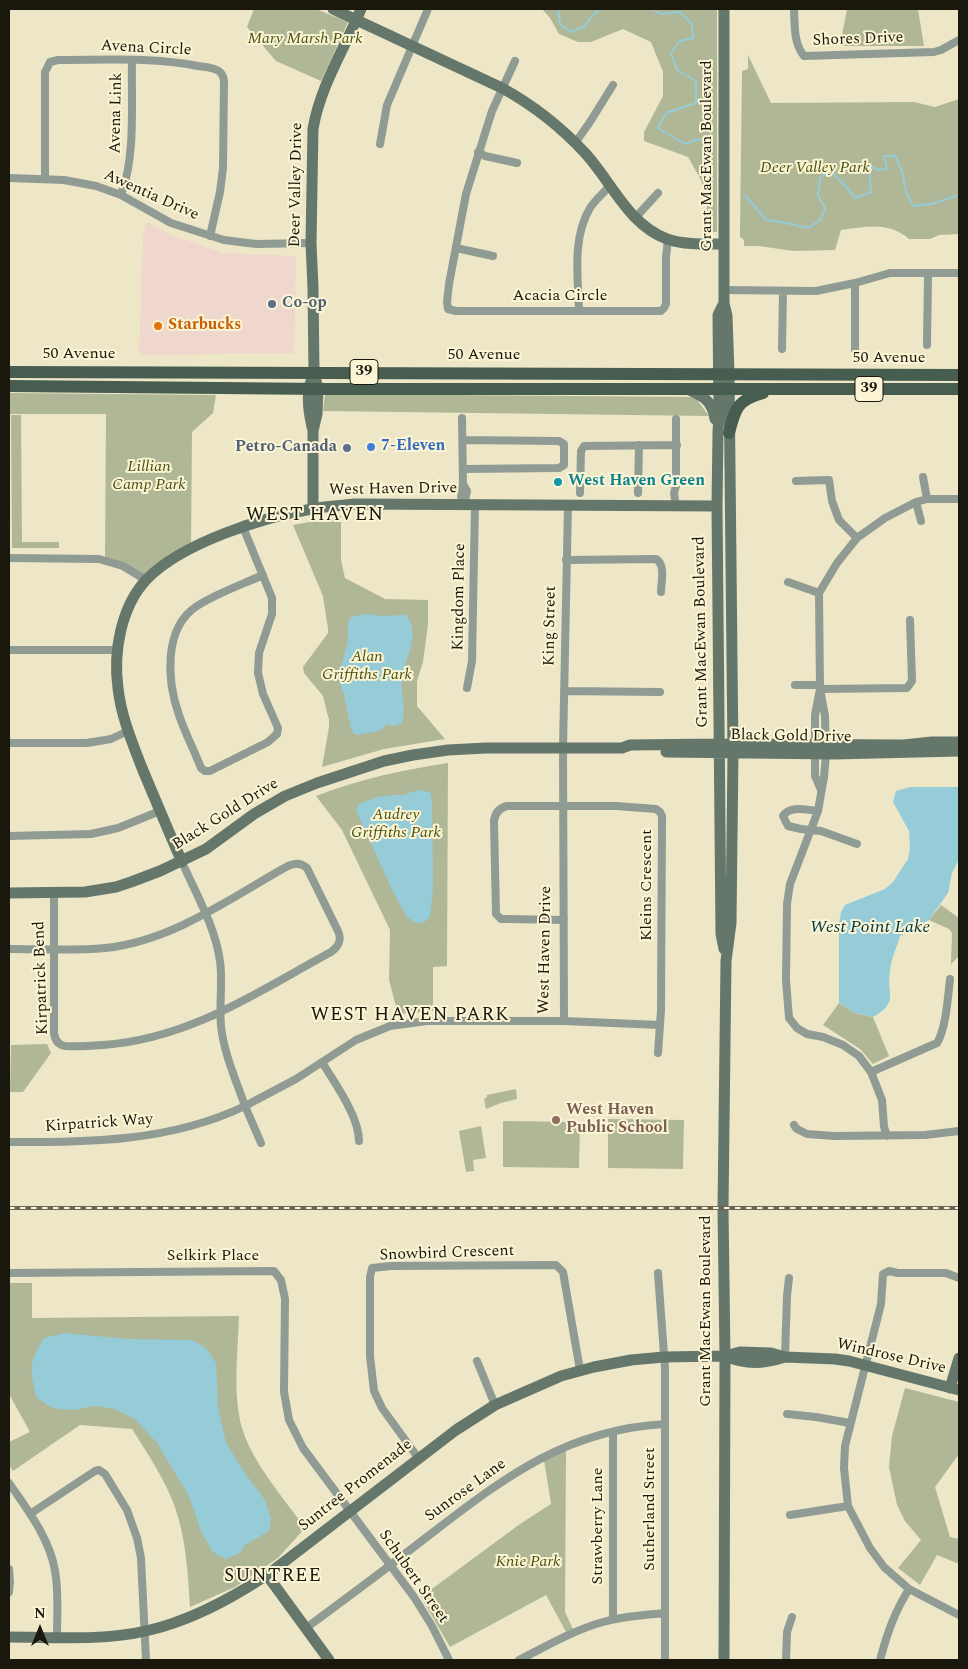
<!DOCTYPE html>
<style>
body{margin:0}
#map{position:relative;width:968px;height:1669px;overflow:hidden;background:#ede7c8;font-family:Spectral,serif}
canvas{display:block}
.frame{position:absolute;inset:0;border:10px solid #1a180d;pointer-events:none}
.north{position:absolute;left:15px;top:1604px;width:50px;height:50px;-webkit-text-stroke:4px #fbf5d5;paint-order:stroke;rotate:0deg;font-size:14px;font-weight:700;line-height:20px;text-align:center;color:#1a180d}
.north::after{content:'';display:block;margin:auto;width:18px;height:22px;background:#1a180d;clip-path:polygon(50% 0,100% 100%,50% 72%,0 100%)}
</style>
<div id="map">
<canvas width="968" height="1669"></canvas>
<div class="frame"></div>
<div class="north">N</div>
</div>
<script>
const ctx = document.querySelector('canvas').getContext('2d');
ctx.lineJoin = 'round';
function fill(path, color) { ctx.fillStyle = color; ctx.fill(path, 'evenodd'); }
function trace(path, color, width, dash) { ctx.strokeStyle = color; ctx.lineWidth = width; ctx.lineCap = dash ? 'butt' : 'round'; ctx.setLineDash(dash || []); ctx.stroke(path); }
function label(font, color, halo, rows, align = 'center') {
  ctx.font = font + ' Spectral,serif'; ctx.lineWidth = 4; ctx.setLineDash([]); ctx.textBaseline = 'middle'; ctx.strokeStyle = halo; ctx.fillStyle = color; for (const [text, x, y, turn = 0] of rows) {
    ctx.save(); ctx.translate(x, y); ctx.rotate((+turn || 0) * Math.PI / 180); ctx.textAlign = isNaN(turn) ? turn : align; if (halo) ctx.strokeText(text, 0, 0); ctx.fillText(text, 0, 0); ctx.restore();
  }
}
fill(new Path2D(`
 M147,222l24,13 53,18 72,3 -2,97 -155,2 4,-118z`), '#efd7ce');
fill(new Path2D(`
 M254,9h62l32,13 -27,59 -45,-20 -29,-34z
 M542,9h175v223h-12l2,-26 -6,-26 -13,-23 -44,-16v-9l19,-36v-24l-12,-30 -28,-13 -32,13h-13l-19,-8 -9,-16z
 M847,9h71l6,37h-84z
 M748,55l23,48 143,-1 21,5 24,-8v135l-20,1 -9,4h-21c-21,-18 -43,-12 -68,-9l-6,20 -42,1 -34,-5h-15v-6l-4,-3v-5l2,-161 6,-2z
 M9,393l207,2 -3,18 -21,19 -1,116 -45,32 -41,-20 1,-146h-97z
 M325,394l370,3 14,19 -386,-5z
 M11,415h10l1,127h37v6h-47z
 M341,516v44l4,18 40,21 43,1v25l-5,37 -6,19v25l28,33 -61,10 -62,18 7,-40v-7l-6,-24 -19,-23 -1,-6 25,-34v-4l-5,-33 -30,-71z
 M448,763l-1,203 -14,1v44l-35,3 -9,-34 1,-50 -48,-100 -26,-34c43,-17 87,-26 132,-33z
 M941,905l18,13 -1,39 -7,7 1,-31 -3,-4 -20,-9z
 M839,1003l16,10 18,4 16,39 -16,8 -13,-15 -37,-24z
 M47,1044l4,9 -28,39h-13l1,-47z
 M516,1089l1,10 -16,4 -15,6 -2,-10 3,-2v-2z
 M608,1119l76,1 -1,49 -75,-1z
 M503,1121l77,1 -1,46 -76,-1z
 M481,1126l5,32 -13,2 1,11 -8,1 -7,-41z
 M9,1283h23v35l207,-2c-1,36 -7,81 4,115 10,32 43,70 62,97l-27,30 -43,29 -45,20c-2,-33 -4,-68 -15,-100 -10,-27 -27,-53 -43,-78l-52,-4 -67,46 -4,-6v-23l21,-10 -21,-38z
 M905,1388l54,14v52l-24,33 15,50 9,2v25l-22,-9 -17,30 -22,-17 23,-28 -16,-19 -8,-16 -8,-38 3,-31z
 M566,1449l-1,163 8,17 -7,3 -20,-37 -96,52 -29,-50 99,-73 31,-20 -7,-44z`), '#b0b796');
fill(new Path2D(`
 M364,614l20,2 22,-1c16,21 -2,43 -4,64 -2,15 5,29 0,44l-9,3 -5,-2 -9,7 -22,4 -3,-1 -3,-5 -7,-34 -6,-17 10,-37v-20l4,-4z
 M910,787h49v72l-7,14 -4,20 -19,27 -29,16c-3,11 -9,23 -10,34 -4,24 10,32 -17,47l-18,-4 -16,-10v-79l2,-12 4,-7 40,-16 8,-7 15,-23 2,-11 -1,-17 -16,-29 3,-11z
 M418,790l12,2 2,10 1,85 -3,30 -7,6 -8,-1 -8,-5 -15,-27 -36,-80 3,-6 18,-7 16,-2h10z
 M64,1333l64,6 64,1 14,8 10,15 2,44 8,36 18,29 21,28 6,19 -2,12 -24,14 -5,8 -14,6 -13,-7 -11,-18 -13,-38 -32,-53 -22,-24 -20,-10 -20,-3 -22,4 -21,-2 -15,-10c-8,-28 -8,-36 7,-60z`), '#95ccd8');
trace(new Path2D(`
 M558,9l2,15 11,8 12,-5 16,-18
 M653,9l7,5 20,-2 12,12 1,14 -13,3 -9,12 6,17 19,11v22l-30,10 -8,15 27,16 14,-5 10,6 1,14 -3,9 6,14
 M744,194l22,26c15,1 28,5 43,8l12,-9 4,-11 -7,-13 2,-18 12,-5 24,26 15,-6 -2,-26 10,4 8,-1 -3,-13h11l7,15 4,21 7,14 18,-2 28,-9`), '#95ccd8', 2);
trace(new Path2D(`
 M794,9c1,16 -1,33 10,47l130,-4 7,-2 18,-10
 M515,61l-23,50 -26,83 -17,90 -2,18 1,7 8,2h205l3,-3 2,-4v-47l2,-18
 M575,143l15,-21 23,-37
 M380,144l7,-39 41,-96
 M478,152l7,4 32,7
 M9,178l55,2 32,6 25,9 50,28 53,17 32,4 55,-1
 M45,178v-106l5,-10 8,-2c47,0 94,-3 140,6 6,1 16,1 22,6 3,3 4,6 4,10l-1,86 -3,24 -10,44
 M121,195c15,-39 10,-93 11,-135
 M635,218l23,-25
 M456,248l37,8
 M724,290l92,1 39,-8 35,-10h69
 M579,311c-1,-34 -7,-73 11,-103 5,-8 14,-15 20,-23
 M927,345l1,-71
 M782,349l1,-58
 M855,350v-67
 M462,418l1,66 -2,13 3,8
 M463,440l96,1 5,3v21l-5,3 -96,1
 M923,477l4,22
 M796,481l33,-1 3,21 7,19 18,18
 M463,484l4,7 -3,14
 M580,493l1,-42 3,-5 93,-1
 M638,493l1,-48
 M916,502l5,19
 M676,506l-2,-13 2,-7v-67
 M243,527l29,71v16l-13,39 -1,20 5,21 15,34 -1,6 -9,8 -58,29h-5l-4,-3c-7,-18 -16,-35 -22,-53 -12,-34 -16,-87 18,-109 20,-13 44,-21 66,-31
 M9,558l90,1 24,7 23,14
 M566,560l90,-1c10,6 5,23 5,33
 M788,582l31,11
 M9,650h109
 M795,685h25
 M467,688l5,-27 3,-156
 M820,689l5,27 1,38 -2,23 -6,34 -28,73 -3,20 -1,76 3,38 8,10 10,6 16,3 20,8 16,11 12,16 11,28 2,27 3,9
 M820,689l87,-1 5,-7 -2,-61
 M564,691l96,1
 M9,743h78l24,-4 17,-8
 M821,790l-6,-14v-61l5,-26 -1,-96 18,-30 20,-25 28,-20 31,-16 11,-3h32
 M818,811c-12,-1 -28,-6 -35,5l5,10 13,3 20,2 36,13
 M9,836l82,-2 27,-6 42,-17
 M182,862c14,32 33,64 38,99 3,21 -1,43 1,65 3,28 15,54 24,80l51,-27 60,-39 34,-14 37,-5h137l-1,-273 5,-243
 M564,920l-58,-1h-5l-5,-5 -2,-93c1,-8 5,-13 13,-15h109l40,3 4,3 2,4 -1,194 -3,43
 M9,949c31,0 64,2 96,-1 67,-7 124,-49 181,-81 8,-4 14,-5 21,1l31,63c4,9 1,15 -7,21 -74,40 -141,87 -228,93 -13,1 -26,2 -38,1 -7,-1 -10,-6 -11,-13v-140
 M564,1021l96,4
 M322,1062c13,22 37,54 37,79
 M871,1072l66,-29c9,-14 11,-47 13,-64
 M794,1125l3,4 10,5 27,2 91,-1 34,-4
 M9,1142c82,0 161,0 236,-36l16,37
 M9,1273l265,-2 7,9 4,19 -1,93 5,28 14,28 111,149 18,29 17,34
 M658,1273l7,95v292
 M959,1278l-13,-5h-48l-9,-2 -6,3 -2,30 -36,142 -1,22 4,38 22,42 14,19 25,22 50,26
 M785,1357l2,-61 2,-18
 M477,1361l18,44
 M787,1414l29,3 34,6
 M613,1432v187
 M419,1459l-37,-51 -8,-17 -4,-35v-79l2,-9 19,-2 165,-1 7,7 17,98
 M9,1483c18,26 41,56 46,88 4,22 2,44 2,66
 M31,1515l2,-3 62,-41 4,-1 6,4 22,36 10,28 4,20 5,102
 M790,1515l58,-9
 M9,1569l1,13 -1,10
 M306,1628c38,-28 76,-56 113,-85 79,-60 141,-113 246,-119
 M519,1660c28,-14 55,-30 84,-38 20,-6 41,-7 62,-9
 M786,1660l1,-28 5,-15
 M880,1660c7,-26 14,-47 29,-71`), '#8f9b93', 8);
trace(new Path2D(`
 M333,9l169,79c31,17 60,40 84,66 26,29 43,71 81,85 17,6 39,5 57,5
 M724,9v294l3,13 2,57 4,380 -2,170 -5,38 -3,247 2,148 -1,304
 M724,303l-6,12 1,99 -1,18 -1,74 4,428 3,15
 M311,381c-5,15 -2,32 1,46
 M687,389c16,7 25,11 28,30
 M313,509v-78l4,-17 1,-25 -4,-17 -1,-84 -2,-45 2,-114c7,-43 32,-81 48,-120
 M666,752l168,2 125,-3
 M182,862c-14,-32 -27,-63 -40,-94 -10,-26 -21,-52 -24,-80 -5,-36 3,-82 29,-109 35,-36 116,-62 165,-70 14,-3 28,-3 42,-5l363,2
 M9,893l76,-1 31,-5 15,-5 29,-11 46,-22 48,-35 31,-18 32,-13 67,-22 29,-6 35,-5 38,-2h136l8,-3 87,-1 186,1 29,-3h27
 M725,1356c21,9 38,8 60,1
 M950,1388l9,-30
 M267,1575l62,85
 M9,1637c45,0 93,4 137,-6 44,-10 83,-31 121,-56l189,-145 39,-25 66,-29 33,-9 37,-7 33,-3 61,-1 15,-4 31,1 14,4 50,2 14,2 110,29`), '#65776b', 11);
trace(new Path2D(`
 M9,372l950,3
 M9,386l316,3h634
 M729,433c6,-24 8,-33 34,-40`), '#475d4f', 12);
const rail = new Path2D(`
 M9,1208h950`);
trace(rail, '#696653', 4);
trace(rail, '#fbf5d5', 2, [5.5]);
for (const [x, y, r, color] of [
 [272,304,5,"#5c6f8a"],
 [158,326,5,"#e8710a"],
 [371,447,5,"#3f7fe0"],
 [347,448,5,"#5c6f8a"],
 [558,482,5,"#0f9aa8"],
 [556,1120,5,"#8d6e63"]
]) { const dot = new Path2D(); dot.arc(x, y, r, 0, 2 * Math.PI); ctx.fillStyle = color; ctx.fill(dot); trace(dot, '#fbf5d5', 2); }
for (const [x, y, w] of [
 [364,372,28],
 [869,389,28]
]) { const box = new Path2D(); box.roundRect(x - w / 2, y - 12.5, w, 25, 4); ctx.fillStyle = '#fbf5d5'; ctx.fill(box); trace(box, '#1a180d', 1); }
label('bold 15px', '#1a180d', null, [
 ["39",364,372],
 ["39",869,389]
]);
label('italic 16px', '#49520e', '#fbf5d5', [
 ["Mary Marsh Park",305,40],
 ["Deer Valley Park",815,169],
 ["Lillian",149,468],
 ["Camp Park",149,486],
 ["Alan",367,658],
 ["Griffiths Park",367,676],
 ["Audrey",396,816],
 ["Griffiths Park",396,834],
 ["Knie Park",528,1563]
]);
label('16px', '#1a180d', '#fbf5d5', [
 ["Shores Drive",858,40,-2],
 ["Avena Circle",146,49,3],
 ["Avena Link",117,113,-89],
 ["Grant MacEwan Boulevard",708,156,-90],
 ["Deer Valley Drive",297,185,-89],
 ["Awentia Drive",151,196,24],
 ["Acacia Circle",560,297],
 ["50 Avenue",79,355],
 ["50 Avenue",484,356],
 ["50 Avenue",889,359],
 ["West Haven Drive",393,490,-1],
 ["Kingdom Place",460,597,-89],
 ["King Street",551,626,-89],
 ["Grant MacEwan Boulevard",702,632,-91],
 ["Black Gold Drive",791,737,1],
 ["Black Gold Drive",226,815,-32],
 ["Kleins Crescent",648,885,-90],
 ["West Haven Drive",546,950,-89],
 ["Kirpatrick Bend",42,978,-92],
 ["Kirpatrick Way",99,1124,-4],
 ["Snowbird Crescent",447,1254,-2],
 ["Selkirk Place",213,1257],
 ["Grant MacEwan Boulevard",707,1311,-90],
 ["Windrose Drive",891,1357,13],
 ["Suntree Promenade",356,1486,-38],
 ["Sunrose Lane",466,1491,-36],
 ["Sutherland Street",651,1509,-90],
 ["Strawberry Lane",599,1526,-90],
 ["Schubert Street",413,1577,55]
]);
label('bold 16px', '#4e5e75', '#fbf5d5', [
 ["Co-op",282,304],
 ["Petro-Canada",337,448,"right"]
], 'left');
label('bold 16px', '#c56008', '#fbf5d5', [
 ["Starbucks",168,326]
], 'left');
label('bold 16px', '#366cbe', '#fbf5d5', [
 ["7-Eleven",381,447]
], 'left');
label('bold 16px', '#0d838f', '#fbf5d5', [
 ["West Haven Green",568,482]
], 'left');
label('bold 16px', '#785e54', '#fbf5d5', [
 ["West Haven",566,1111],
 ["Public School",566,1129]
], 'left');
label('italic 18px', '#00343d', '#fbf5d5', [
 ["West Point Lake",870,928]
]);
ctx.letterSpacing = '1px';
label('19px', '#1a180d', '#fbf5d5', [
 ["WEST HAVEN",315,516],
 ["WEST HAVEN PARK",410,1016],
 ["SUNTREE",273,1577]
]);
ctx.letterSpacing = '0px';
</script>
